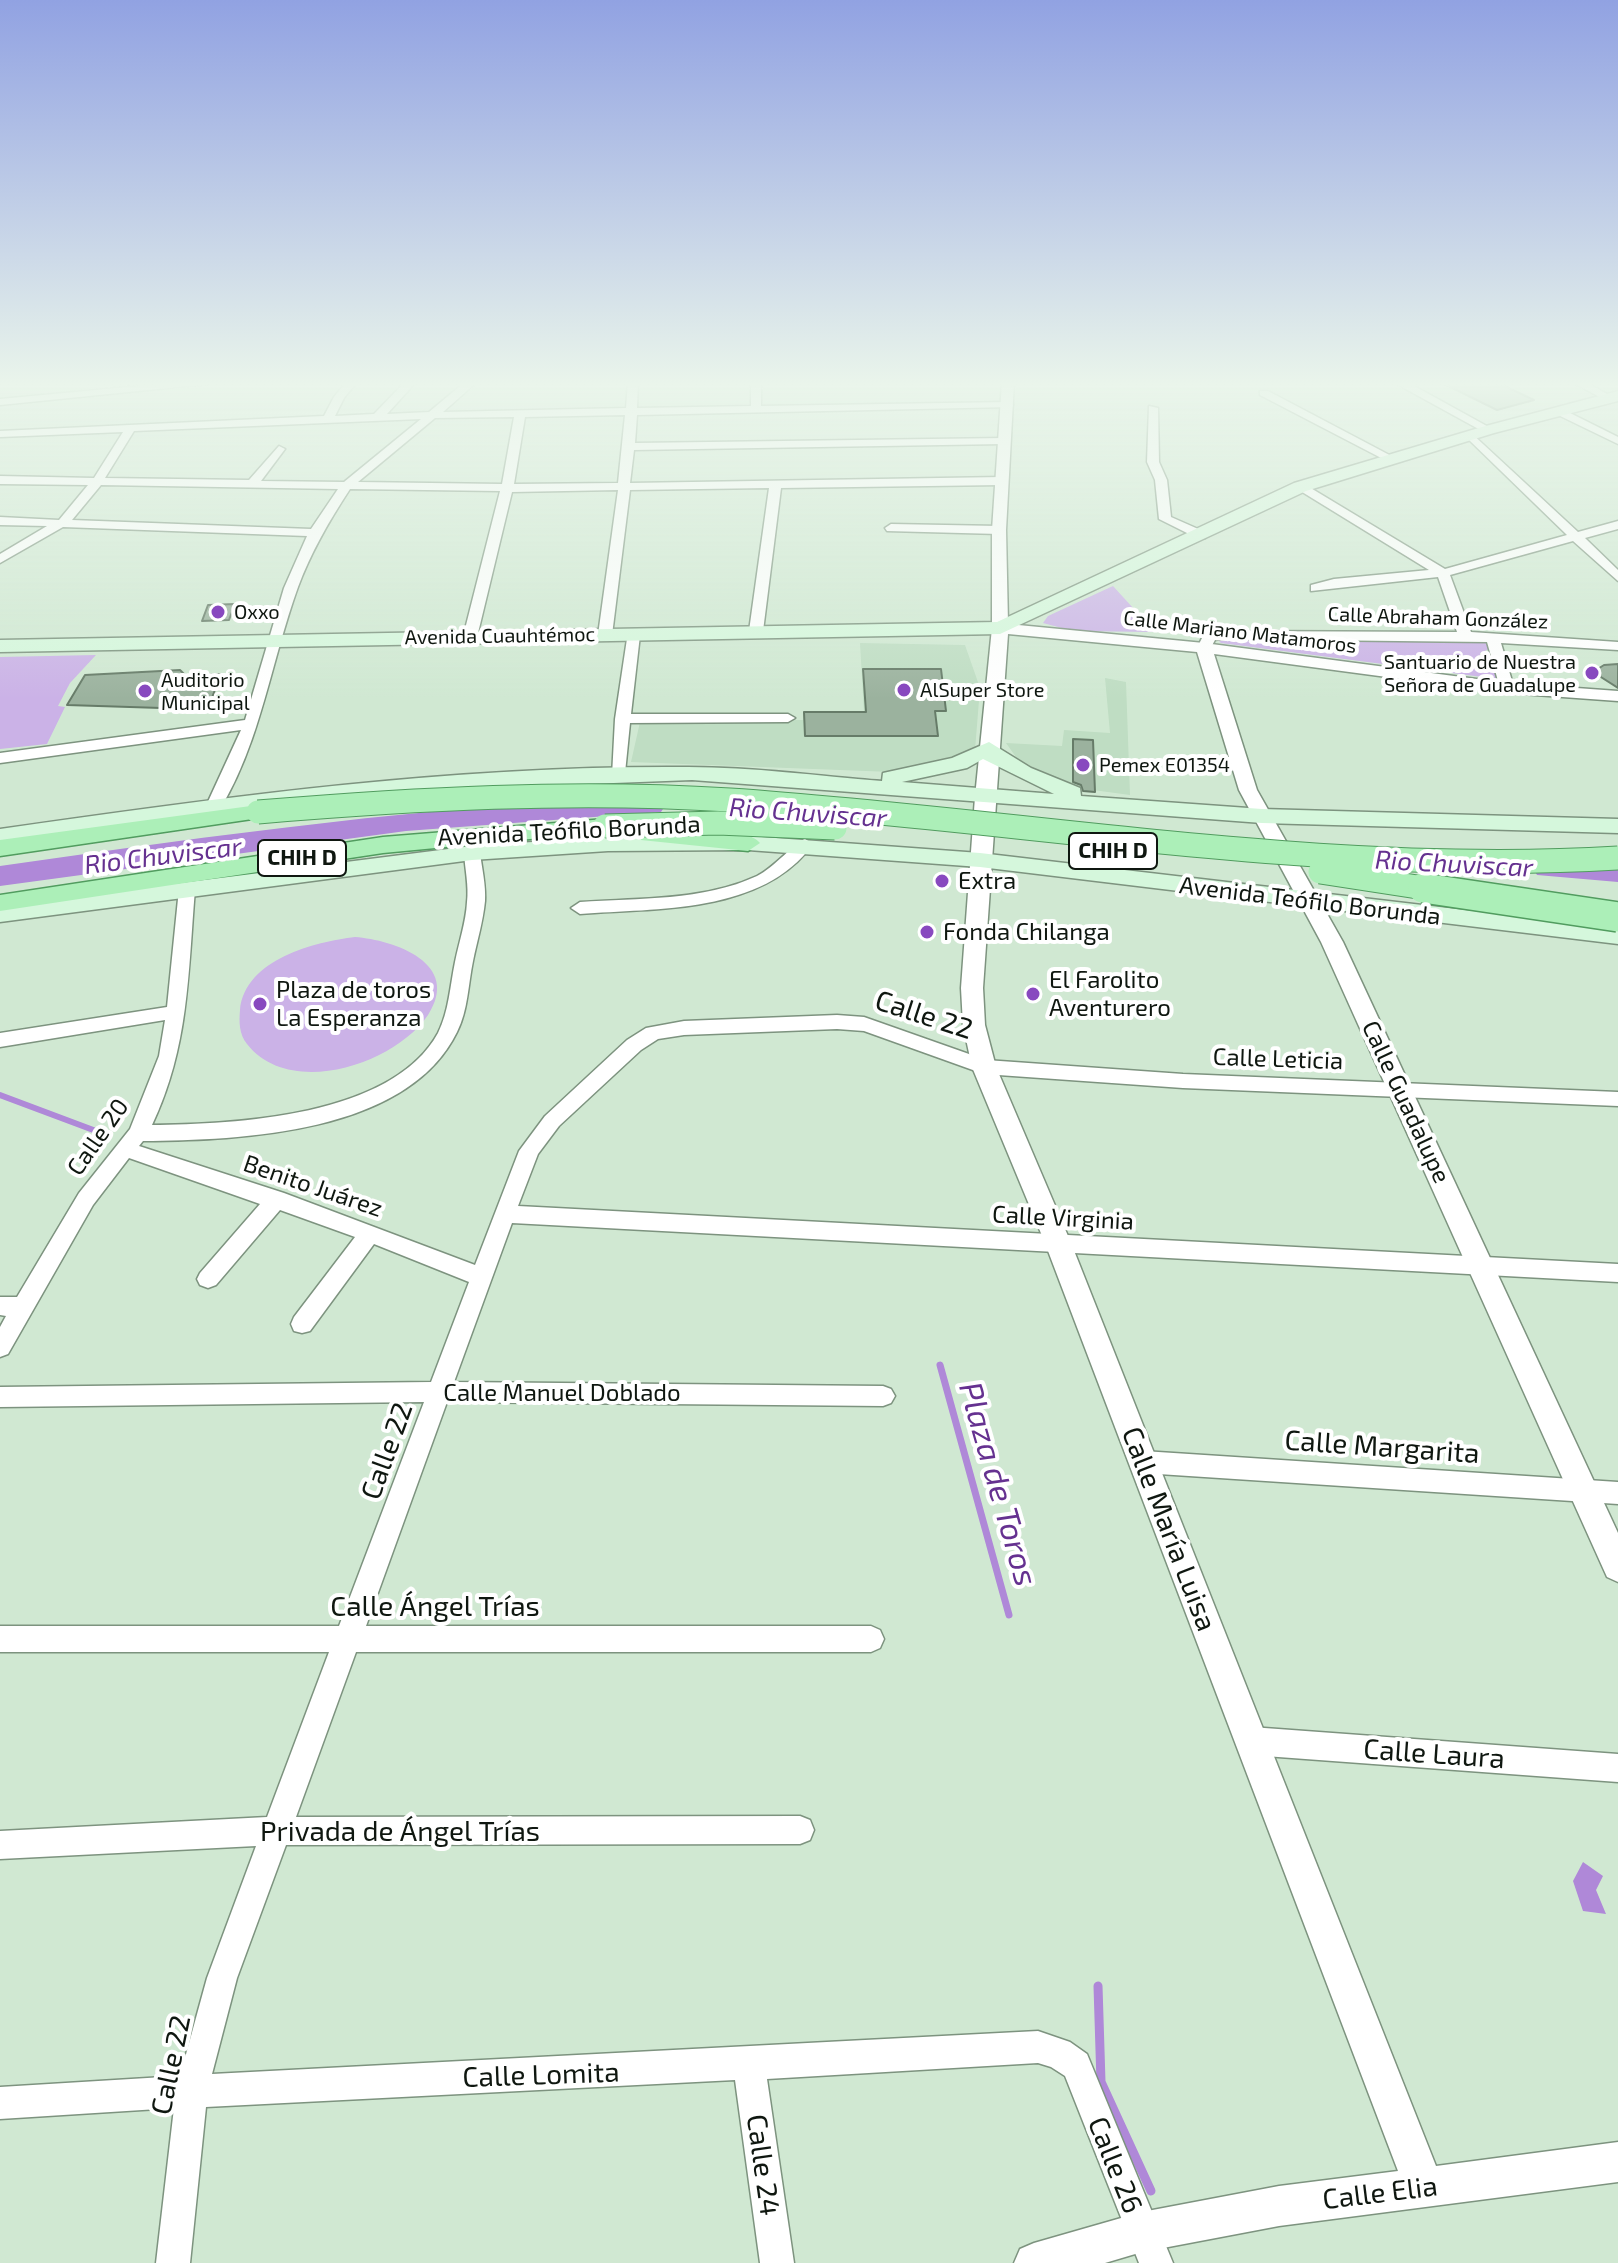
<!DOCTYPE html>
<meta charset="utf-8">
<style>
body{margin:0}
canvas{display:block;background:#d0e8d2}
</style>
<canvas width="1618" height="2263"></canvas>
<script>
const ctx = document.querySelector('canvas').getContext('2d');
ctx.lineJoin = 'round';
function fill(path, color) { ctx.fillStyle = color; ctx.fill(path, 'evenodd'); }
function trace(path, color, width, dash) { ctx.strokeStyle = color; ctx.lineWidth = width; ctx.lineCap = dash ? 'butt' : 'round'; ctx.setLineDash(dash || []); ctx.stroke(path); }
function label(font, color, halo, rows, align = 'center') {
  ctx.font = font + ' "Exo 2",sans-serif'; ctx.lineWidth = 8; ctx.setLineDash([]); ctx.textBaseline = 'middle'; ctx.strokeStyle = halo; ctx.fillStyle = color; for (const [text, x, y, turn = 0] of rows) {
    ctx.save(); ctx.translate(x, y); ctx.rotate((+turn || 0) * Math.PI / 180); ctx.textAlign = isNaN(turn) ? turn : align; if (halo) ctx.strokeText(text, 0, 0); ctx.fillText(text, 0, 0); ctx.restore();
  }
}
fill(new Path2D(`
 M860,643l105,2 15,43 -5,62 -25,13 -58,9 -261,-10 9,-40 163,-2v-9l61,1z
 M1105,678l21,4 4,113 -52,-7 -37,-13 -23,-15 -12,-17 56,3 2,-16 46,3z`), '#bfddc3');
fill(new Path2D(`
 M1113,586l42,46 -82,-1 -30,-8 5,-7z
 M1217,639l269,1 5,8 -11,5v6l15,11 3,9 -277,-36z
 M96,655l-26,28 -12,23 7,1 -18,37 -47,5v-92z
 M355,937c39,3 107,26 73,78 -33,49 -138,84 -181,29 -8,-10 -8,-22 -7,-34 5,-51 75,-68 115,-73z`), '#cbb2e7');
fill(new Path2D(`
 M1583,1862l20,14 -7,14 10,24 -23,-3 -10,-30z`), '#af88d8');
trace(new Path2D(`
 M0,1095l104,39`), '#af88d8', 6);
trace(new Path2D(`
 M940,1365l69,250`), '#af88d8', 7);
trace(new Path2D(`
 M1098,1986l3,96 50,109`), '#af88d8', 9);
fill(new Path2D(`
 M651,797l10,3 4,6 -4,6 -255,19 -406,55v-20c217,-31 432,-61 651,-69z
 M1548,859l70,3v20l-81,-7 -4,-7 4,-7z`), '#af88d8');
const building = new Path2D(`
 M1440,382h56l38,18 -37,10z
 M235,604l-6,16 -27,1 6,-16z
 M1618,664v24l-25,-16 11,-7z
 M863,669h78l5,42h-11l3,25h-133l-1,-24h62z
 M180,670l6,6 35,-2 -11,29 -49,5 -94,-3 18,-30z
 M1073,739l20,1 2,52 -12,-1 -2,-6 -8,-3z`);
fill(building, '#9bb29e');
trace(building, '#667b68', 2);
const minor = new Path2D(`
 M181,382h46l-227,23v-6z
 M346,382h11l-13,16 -9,18 39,-2 31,-32h11l-29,32 42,-2 36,-30h12l-34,30 183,-4 2,-26h10l-1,26 114,-2v-24h10v24l247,-4 5,3 -1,2 -375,8 -2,28 369,-5 6,3 -6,3 -370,6 -4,33 372,-6 6,4 -6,4 -221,3 -18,143 -7,4 -7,-4 20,-143 -139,2 -18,145 -7,4 -7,-4 20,-145 -106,2 -35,145 -7,4 -7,-4 37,-146 -150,-2c-21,32 -39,63 -52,98 -27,74 -37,154 -78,222h-12l-2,-3 35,-76 -241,33v-10l245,-33 39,-132 23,-52 -244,-9 -63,36v-9l47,-28 -47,-1v-8l59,3 29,-35 -88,-1v-8l94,2 29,-46 -123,5v-6l324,-15 10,-19zM625,415l-7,68 -104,1 11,-67zM514,417l-12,67 -144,-2 77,-64zM421,419l-77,63 -83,-1 24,-32 -6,-3 -30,34 -144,-2 29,-47zM101,485l237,4 -27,40 -239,-9z
 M1393,382h14l87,48 -10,2z
 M1572,382h14l28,16 -9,2z
 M1260,391h8l129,68 -10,2 -127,-66z
 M1149,406l9,2 1,54 8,18 4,37 34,15v6h-8l-38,-19 -4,-39 -8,-18z
 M1554,409h8l56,28v7l-64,-31z
 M1470,432l108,100 40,-11v8l-33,9 33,32v11l-45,-40 -123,34 21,57 147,10v8l-117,-7 13,45 -7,4 -7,-4 -13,-46 -267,-3 -5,1 -6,11h-10l-2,-3 7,-14 16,-3 237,1 -19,-55 -127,14v-6l23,-6 95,-9 -135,-83 10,-3 141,85 122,-34 -101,-98 -2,-2z
 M891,524l108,2 6,4 -6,4 -112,-3 -2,-3z
 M628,632l12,3 -9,79h157l7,4 -7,4 -158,1 -5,50 -8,5 -5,-2 3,-57z
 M805,839l8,5c-50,70 -156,64 -233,70l-9,-6 9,-6c58,-4 123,-1 177,-26 17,-8 38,-34 48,-37z
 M472,848l8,5c2,16 6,32 5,48 -2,21 -8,40 -12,60 -5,24 -5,49 -16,71 -50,102 -216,108 -314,109l-4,5 145,47 191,72 44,-114 26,-35 82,-76 19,-12 38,-7 153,-6 27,2 122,43 197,14 435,18v14l-435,-18 -199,-14 -120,-43 -27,-2 -153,6 -26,4 -17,11 -82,76 -21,28 -20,52 1100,58v18l-1106,-59 -58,159 429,4 8,3 4,7 -4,7 -8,3 -436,-4 -81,224h505l9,4 4,9 -4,9 -9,4h-515l-60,165 504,-1 10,4 4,10 -4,10 -10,4 -514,1 -49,133 -25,96 826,-43 32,11 17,12 86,209h-34l-74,-187 -14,-9 -13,-4 -271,16 27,184h-34l-25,-183 -529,27 -16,156h-34l18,-155 -174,11v-32l180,-11 27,-98 49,-132 -256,13v-28l267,-14 62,-165h-329v-26h339l85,-224 -424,5v-20l431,-5 38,-100 -95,-38 -64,87 -8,2 -8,-2 -3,-7 3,-7 61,-80 -75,-27 -64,75 -8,3 -8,-3 -3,-6 3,-6 60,-69 -131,-46 -36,47 -85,149 -8,3v-30l6,-11 -6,-1v-18h17l62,-104 51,-64 29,-73 6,-36 -165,27v-14l167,-26 12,-118 8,-5 8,5c-7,85 -6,158 -43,236 83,-1 240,-8 286,-92 11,-22 12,-47 17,-71 4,-20 11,-40 12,-60 2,-16 -2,-33 -3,-49z
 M1143,1451l475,31v22l-475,-31 -9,-3 -3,-8 3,-8z
 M1251,1727l367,27v28l-367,-27 -10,-4 -4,-10 4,-10z`);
const tertiary = new Path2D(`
 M1002,382h12l-8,148 2,94 196,19 303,40 111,8v10l-111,-8 -293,-39 43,136 86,152 275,591v49l-11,-5 -286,-635 -82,-152 -42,-138 -189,-18 -25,354 2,37 11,42 75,176 365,923 182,-24v40l-339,44 -137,26 -37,11h-91l6,-14 14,-6 108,-31 137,-26 119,-15 -353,-928 -73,-176 -9,-42 -2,-37 14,-191 17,-169v-98z`);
const secondary = new Path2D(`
 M1618,391v10l-124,32 -188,58 -306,143 -1000,18v-12l997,-18 297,-139 188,-56z
 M989,742l42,26 49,20 1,8 181,13 356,10v14l-356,-10 -570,-43 -261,10 -173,17 -258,36v-14c228,-33 457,-64 688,-62 65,0 130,9 194,14l1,-8 69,-15zM983,759l71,35 -152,-12 65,-14z
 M748,836l232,17 638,75v16l-638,-77 -232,-17 -140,1 -136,9 -472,62v-16l472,-60 136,-9z`);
const primary = new Path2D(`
 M258,805l12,7 -4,5 -266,39v-16z
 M605,819l12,7 -3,5 -231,22 -383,58v-16l383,-58z
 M650,827c22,1 98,-1 110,16l-12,8 -107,-11 -3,-5 3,-5z`);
trace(minor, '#7d937f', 3);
trace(tertiary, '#7d937f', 3);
trace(secondary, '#7d937f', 3);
trace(primary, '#519c5f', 3);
fill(minor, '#fff');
fill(tertiary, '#fff');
fill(secondary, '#d5f7dc');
fill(primary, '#acefb8');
const primaryBridgeFar1 = new Path2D(`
 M258,812c157,-13 314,-22 472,-12 295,20 592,76 888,58
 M605,826l113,-3 117,5
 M1320,872l117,18`);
const primaryBridge = new Path2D(`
 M1423,888l195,29`);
trace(primaryBridgeFar1, '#519c5f', 25, []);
trace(primaryBridge, '#519c5f', 32, []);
trace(primaryBridgeFar1, '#acefb8', 23);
trace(primaryBridge, '#acefb8', 29);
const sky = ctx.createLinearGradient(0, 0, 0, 699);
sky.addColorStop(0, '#91a2e2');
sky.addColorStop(0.55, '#eaf5eb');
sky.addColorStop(1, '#eaf5eb00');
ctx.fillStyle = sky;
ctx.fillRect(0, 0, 1618, 699);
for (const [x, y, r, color] of [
 [218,612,8,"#8849bf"],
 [1592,673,8,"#8849bf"],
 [904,690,8,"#8849bf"],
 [145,691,8,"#8849bf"],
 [1083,765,8,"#8849bf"],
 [942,881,8,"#8849bf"],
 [927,932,8,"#8849bf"],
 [1033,994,8,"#8849bf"],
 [260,1004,8,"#8849bf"]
]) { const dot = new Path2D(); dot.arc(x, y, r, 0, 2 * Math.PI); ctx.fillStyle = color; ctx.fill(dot); trace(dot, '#fff', 3); }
label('20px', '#0f1710', '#fff', [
 ["Oxxo",234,612],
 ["Santuario de Nuestra",1576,662,"right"],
 ["Señora de Guadalupe",1576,685,"right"],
 ["Auditorio",161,680],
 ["Municipal",161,703],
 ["AlSuper Store",920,690],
 ["Pemex E01354",1099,765]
], 'left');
label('20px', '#0f1710', '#fff', [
 ["Calle Abraham González",1438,618,2],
 ["Calle Mariano Matamoros",1240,632,7],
 ["Avenida Cuauhtémoc",500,636,-1]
]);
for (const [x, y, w] of [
 [1113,851,88],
 [302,858,88]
]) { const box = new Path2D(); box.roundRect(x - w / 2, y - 18, w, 36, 6); ctx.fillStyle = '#fff'; ctx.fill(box); trace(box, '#0f1710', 2); }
label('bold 22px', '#0f1710', null, [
 ["CHIH D",1113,851],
 ["CHIH D",302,858]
]);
label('24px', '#0f1710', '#fff', [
 ["Avenida Teófilo Borunda",569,831,-3],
 ["Avenida Teófilo Borunda",1310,901,7],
 ["Calle Leticia",1278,1059,2],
 ["Calle Guadalupe",1406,1102,65],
 ["Calle 20",98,1137,-55],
 ["Benito Juárez",313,1186,19],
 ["Calle Virginia",1063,1218,3],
 ["Calle Manuel Doblado",562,1393]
]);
label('24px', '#0f1710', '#fff', [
 ["Extra",958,881],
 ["Fonda Chilanga",943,932],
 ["El Farolito",1049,980],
 ["Aventurero",1049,1008],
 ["Plaza de toros",276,990],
 ["La Esperanza",276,1018]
], 'left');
label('italic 26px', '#653190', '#fff', [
 ["Rio Chuviscar",808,813,4],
 ["Rio Chuviscar",163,856,-7],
 ["Rio Chuviscar",1454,864,3]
]);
label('28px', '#0f1710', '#fff', [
 ["Calle 22",924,1015,18],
 ["Calle Margarita",1382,1447,4],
 ["Calle 22",387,1451,-70],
 ["Calle María Luisa",1169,1529,69],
 ["Calle Ángel Trías",435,1607],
 ["Calle Laura",1434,1754,4],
 ["Privada de Ángel Trías",400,1832],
 ["Calle 22",171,2065,-78],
 ["Calle Lomita",541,2075,-2],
 ["Calle 24",763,2165,82],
 ["Calle 26",1115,2165,68],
 ["Calle Elia",1380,2193,-7]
]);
label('italic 32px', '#653190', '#fff', [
 ["Plaza de Toros",998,1484,74]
]);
</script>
